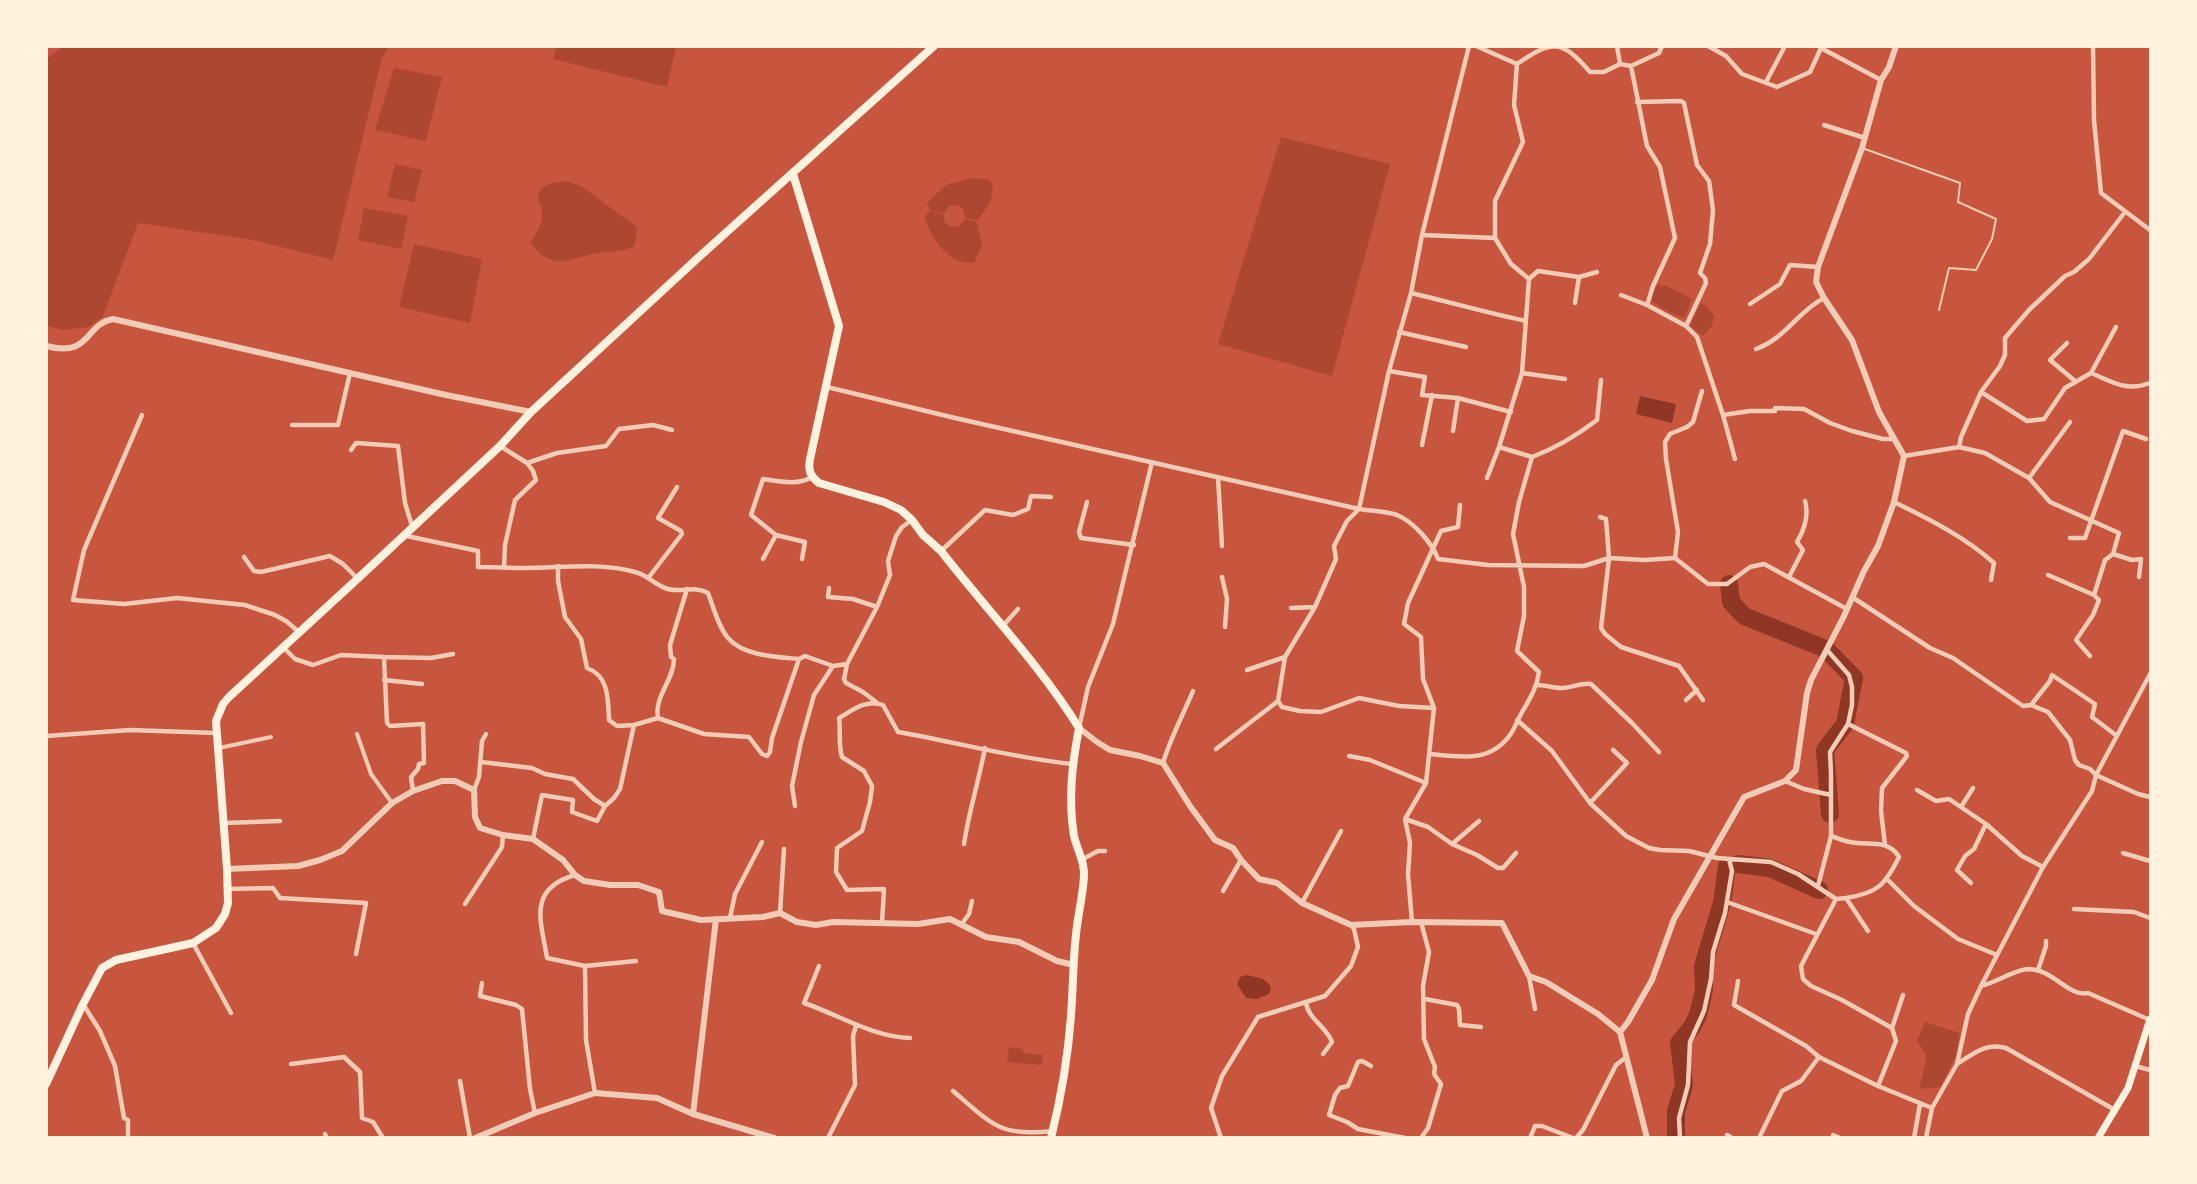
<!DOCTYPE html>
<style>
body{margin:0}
#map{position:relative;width:2197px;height:1184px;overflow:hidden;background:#c8553d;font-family:Helvetica,sans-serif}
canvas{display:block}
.frame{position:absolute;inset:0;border:48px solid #fff3e0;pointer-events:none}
</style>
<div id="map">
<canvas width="2197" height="1184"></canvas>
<div class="frame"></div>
</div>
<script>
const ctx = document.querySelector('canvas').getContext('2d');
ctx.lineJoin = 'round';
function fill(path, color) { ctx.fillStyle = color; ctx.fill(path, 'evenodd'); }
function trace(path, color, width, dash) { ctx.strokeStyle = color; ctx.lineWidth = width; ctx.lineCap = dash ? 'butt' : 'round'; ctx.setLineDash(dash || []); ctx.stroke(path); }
fill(new Path2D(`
 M65,46l324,1 -7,11 -49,202 -80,-20 -115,-17 -35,93 -14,11 -26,3 -16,-4v-268z
 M557,47v-1l119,1 -9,40 -114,-28z
 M394,68l48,9 -16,64 -51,-11z
 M1281,137l109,27 -58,212 -114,-32z
 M395,164l27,6 -8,32 -27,-5z
 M971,178l18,2 4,5 -2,16 -13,19 -13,-2 -2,-9 -7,-4 -7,1 -5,7 -14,-3 -3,-7 19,-18z
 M566,181l15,5 56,41 -2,19c-12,6 -24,5 -37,7 -31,5 -43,20 -68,-10 6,-10 14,-20 12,-32 0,-5 -4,-10 -4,-14 1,-14 18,-15 28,-16z
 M364,208l44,8 -7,33 -43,-9z
 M930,211l13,3 2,9 7,4 7,-1 6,-7 12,3 5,23 -8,18c-27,1 -42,-24 -50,-46z
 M414,244l68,15 -12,64 -71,-16z
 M1658,285l9,1 25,13 -8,19 -19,-8 -13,-9c0,-7 0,-13 6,-16z
 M1701,303l7,5 6,8 -2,10 -9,10 -13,-10z
 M1925,1022l35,11 -4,23 -16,31 -21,2 6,-24 1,-11 -9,-13z
 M1009,1047l14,2v4l20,2 -1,10 -35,-3z`), '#ae4732');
fill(new Path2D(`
 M1640,396l36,8 -4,19 -36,-9z
 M1247,975l16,4 6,5 2,5 -2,5 -12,5 -11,-1 -9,-14 3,-7z`), '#8f3625');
trace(new Path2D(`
 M1729,584l2,18 13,14 82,33 28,29 -9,46 -20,26 5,64
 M1738,864l32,4 49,22
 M1676,1138v-27l8,-26 -5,-42 13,-16 6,-12 6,-25 -1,-24 19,-63 5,-37`), '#8f3625', 18);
trace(new Path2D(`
 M1862,148l98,35 -2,19 38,17 -4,20 -16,31 -27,-2 -10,42`), '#f1ccb7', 2);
trace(new Path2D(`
 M357,734l14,40 21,29
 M219,748l52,-11`), '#f1ccb7', 4);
trace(new Path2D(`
 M1617,46l3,18
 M1708,46l18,10 16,18 35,13 33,-15 11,-24 60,32
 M2093,46l1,74 7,73 49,37
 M1517,64c35,-24 45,-25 73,8h14l16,-8 11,2 16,80 13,21 15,71 -22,48 -6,19
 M1631,66l28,-13 3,-7
 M1766,82l19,-36
 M1637,102l44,-1 3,2 13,62 12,16 4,29 -3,34 -10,29 5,5 1,5 -20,43 11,11 26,78 12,44
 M1824,125l41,13
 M1422,235l73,3
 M1529,279l9,-8 41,6 18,-5
 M1411,293c39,9 76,20 115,28
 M1621,295l26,10 39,21
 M1575,303l4,-26
 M1750,304l30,-20 10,-19 28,2
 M1399,332l67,15
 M2067,343l-17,17 25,21
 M1756,349c30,-11 41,-37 68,-51
 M1389,371l36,6 -3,18 36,3 53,14
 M1522,373l43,6
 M2091,373l25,-46
 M827,387l128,31 404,91c12,2 26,2 38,6 17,7 35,28 41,44l50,6 96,1 25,-8 35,2 31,-2 33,26h19l23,-17 14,-3 83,45
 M1981,392l19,-26 5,-11v-17l24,-28 36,-34 9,-4 15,-13 36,-47
 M142,415l-58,135 -11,50 51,4 53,-6 68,7 30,10 11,6 13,11
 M1723,415l27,-4h25v-3l29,1 26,14 22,8 31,8h12
 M292,425h46l12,-52
 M1453,431l5,-33
 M1422,445l10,-50
 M500,446l27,17 30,-10 49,-7 13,-17 34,-4 19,5
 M1959,447l26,6 44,25 21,24 69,31 -6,21 -8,6 -11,35 5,5 -6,15 -17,25 14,16
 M351,450l5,-7 42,3 7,57 7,23
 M1904,456l55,-9 2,-10 20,-45 46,29 17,-2 21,-31 26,-15c22,9 35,19 59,10
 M1532,457c24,-9 44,-21 65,-37l4,-40
 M1218,477l4,69
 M1487,478l12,-31
 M2029,478l41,-56
 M1087,502l-8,30 2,6 53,7
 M1894,502c35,17 71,35 100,61l-3,17
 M1600,517l6,2 3,39 -8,70 4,6 16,13 58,19 24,34
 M402,535l76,16v16c16,0 31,1 47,1 36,0 75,-6 110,4 13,3 21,14 33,17 14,4 26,-4 40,4 5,13 11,36 21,46 15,17 49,18 70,20l6,-3 28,10 14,-2 30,-57 13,-32 -2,-14 8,-25 6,-9 10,-7
 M776,535l29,7 -3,17
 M2070,538h15l38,-107 23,8
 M941,551l44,-41 28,5 15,-6 3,-13 20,1
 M2113,554l19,6 9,-1 -2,18
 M244,557l10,14 7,1 69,-16 13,8 15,15
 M1675,558l3,-26 -12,-73 -1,-17 5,-8 17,-7 6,-5 9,-31
 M763,559l13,-24 -25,-20 12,-36c15,2 35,7 49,-2
 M558,566v15l7,36 16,22 6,29c22,8 21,31 22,52l8,6 17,-1
 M504,568l1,-23 10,-45 21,-20 -3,-9 -6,-8
 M2048,575l46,20
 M649,577l33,-43 -1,-3 -23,-13 19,-31
 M1222,577l5,22 -2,28
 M1789,577l14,-27 -6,-8c7,-12 12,-27 8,-41
 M829,588l-1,9 25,2 24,8
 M1852,597l78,51 23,10 70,48 8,-1 17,7 22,28 5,20 4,5 11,4 6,6 42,19 12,3
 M1291,608l24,-1
 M1002,627l16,-18
 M283,647l12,12 18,6 28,-10 43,2 3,66 3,3 33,-2 1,39 -5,1 -1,5 -7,8 2,14
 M384,657l47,1 22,-4
 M847,664l-3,15 2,4 17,9 13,10
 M1247,670l38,-13
 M384,680l38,4
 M1537,685c8,0 17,3 25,3 11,0 19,-6 29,-4l41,39 27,29
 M1686,700l11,-10
 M2031,705l19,-24 2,-6 43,29 -3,13 25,19
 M1434,708l-35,-2 -40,-8 -38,14 -21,-1 -18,-4 -4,-6 7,-44 30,-50 21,-48 -2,-13 13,-25 12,-12 30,-138 22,-78 11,-58 47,-189
 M658,718c-4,-22 16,-38 16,-59l-3,-2 -1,-12 17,-56
 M1517,720l35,31 38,52 36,33 23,12 11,2 29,1 28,7 54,4 27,12 38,25 10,-1 22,33
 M1848,724l58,29 1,3 -25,32 -1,23 4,34
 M1079,728l9,-41 25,-63 39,-162
 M46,736l84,-6 86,3
 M1216,749l62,-48
 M1430,754c30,3 60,9 80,-19 5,-7 7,-14 11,-21 8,-14 16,-26 18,-42l-22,-21 7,-35v-29l-11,-53 6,-32 13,-45 -33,-10 23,-74 7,-94 -18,-15 -16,-26v-37l28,-59 -9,-37 3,-41 -41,-18
 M1349,756l21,4 56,23
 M481,762l51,6 13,6 28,5 21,20 11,7
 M1163,763c7,-24 20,-48 30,-72
 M1785,781l19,8 27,6
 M474,790l5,-13 3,-36 4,-7
 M1917,790l19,11 13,-2 37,25 36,32 21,11
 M1590,803l37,-40 -14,-13
 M795,806l-3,-20 9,-44 13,-47 19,-29
 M1961,807l12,-19
 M1405,819l21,-36 8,-75 -11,-29 -2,-42 -17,-13 4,-21 33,-72 17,-4 2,-22
 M1405,819l23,8 24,17 25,11 21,13h5l13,-15
 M1405,819l5,24 -2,31 4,48
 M224,823l56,-2
 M1831,836c6,2 12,5 19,6 17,4 38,-4 49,15 -14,28 -21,36 -53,41
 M533,839l9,-44 31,5 -1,12 25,9 8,-15 9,-8 6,-9 14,-64 24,-7 46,16 45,3 13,17 5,2 3,-4 2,-14 27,-79
 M964,844c5,-33 15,-64 21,-96
 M1452,844l27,-23
 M2123,853l27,8
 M1083,859l15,-8h7
 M575,875c-48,14 -34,46 -28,83l38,8
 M1887,879l27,27 44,33 39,16
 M1971,883l-14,-13 8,-14 9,-7 12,-25
 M1818,886l13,-50v-62l-1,-22 18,-28 4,-19v-18l-3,-12 -22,-25
 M227,889l46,-1 7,10 86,5 -10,51
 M1223,891l18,-31
 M1836,899l-35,67 2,13 8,7 31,14 50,28 4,13 -18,45
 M1727,902l89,32
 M1302,903l39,-72
 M465,904l37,-57 1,-12
 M2074,909l60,3 16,6
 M780,913l4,-64
 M730,918l5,-24 27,-52
 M882,923l2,-34 -37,1 -11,-18 1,-24 25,-17 8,-29 2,-16 -8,-15 -22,-14c-4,-13 -1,-26 -3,-39 14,-8 27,-19 44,-13l15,27c58,10 115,26 174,32
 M961,925l8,-11 3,-13
 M193,943l38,70
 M819,966l-15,37c35,12 69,34 106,35
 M2038,970l8,-24v-5
 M1529,976l6,33
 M1738,981l-4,24 72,41 13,11 59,29 54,22
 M482,983l-2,13 36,9 6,4 8,80 5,24
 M1981,986c16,-4 35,-17 48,-17 25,1 39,28 59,24l62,27
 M1425,999l32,6 2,4 1,16 21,2
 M1306,1002c1,16 21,25 26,40l-9,12
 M83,1004l17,27 15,35 9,52 4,2v18
 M1892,1028l11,-33
 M291,1064l53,-7 16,15 2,46 11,4 10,16
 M1957,1064c16,-10 29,-22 49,-16l109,62
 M1371,1066l-9,-5 -4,1 -10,24 -8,2 -5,7 -6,20 18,7 11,7 47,9
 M2135,1066l15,4
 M460,1081l10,57
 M953,1091c39,33 46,46 100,40
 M595,1093l-9,-53 -1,-74 51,-5
 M325,1134l2,4
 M1727,1135l5,3
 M1833,1135l7,3
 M828,1138l27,-53 -2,-49 3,-10
 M1221,1138l-10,-30 11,-32 36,-59 67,-21 26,-30 7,-19 -4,-18 -3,-4
 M1421,1138l7,-10 13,-44 -7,-10 1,-7 -11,-28 -1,-53 6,-34 -8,-30
 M1530,1138l5,-12h7l31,12
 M1576,1138l7,-8 33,-65 9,-7
 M1680,1138l-1,-20 9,-33 2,-43 14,-31 7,-32 2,-27 12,-39 7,-42 -3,-12
 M1759,1138l23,-47 19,-10 18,-24
 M1914,1138l6,-34
 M1926,1138l6,-30 25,-44 11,-50 13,-28 62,-119 49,-76 4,-16 54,-101`), '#f1ccb7', 4.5);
trace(new Path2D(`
 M46,346c46,12 38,-22 67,-27l333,76 85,17
 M1079,728l18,14 13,8 30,6 23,7 27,43 25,34 18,8 8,12 18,19 18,4 25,20 49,22 61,-3 90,1 27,53 17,6 52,32 22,18 27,106
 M227,869l71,-3 22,-6 22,-9 50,-48 21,-12 29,-10h13l19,9 1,27 5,11 23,7 30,4 30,21 12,15 9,6 26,4h28l21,7 3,19 39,9 62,-3 17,-4 17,9 19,3 17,-3 85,2 32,-5 36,18 33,5 38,19 17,4
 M1620,1032l8,-10 24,-42 22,-61 70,-122 41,-16 11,-11 11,-77 4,-13 33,-64 20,-45 14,-25 16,-44 10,-46 -25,-44 -27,-72 -28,-42 -8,-16 2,-15 44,-119 19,-68 8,-13 7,-21
 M693,1114l23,-195
 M475,1138l60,-25 60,-20 62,5 36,16 81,24`), '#f1ccb7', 6);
trace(new Path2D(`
 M2098,1138l30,-50 22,-69`), '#fff3e0', 7);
trace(new Path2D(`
 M793,174l46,152 -29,133c-2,11 0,17 9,24l65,19 17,8 11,10 11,15 18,16c46,59 99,114 138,177 -7,37 -11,71 -5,108 3,14 11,25 10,40 -1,19 -6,39 -8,58 -3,27 -3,55 -5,82 -3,41 -10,82 -20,122
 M46,1084l37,-80 19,-36 14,-8 77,-17 23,-15 9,-14 3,-11 -1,-34 -11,-148 7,-17 6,-7 124,-114 147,-137 31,-34 169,-156 234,-210`), '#fff3e0', 8);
</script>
